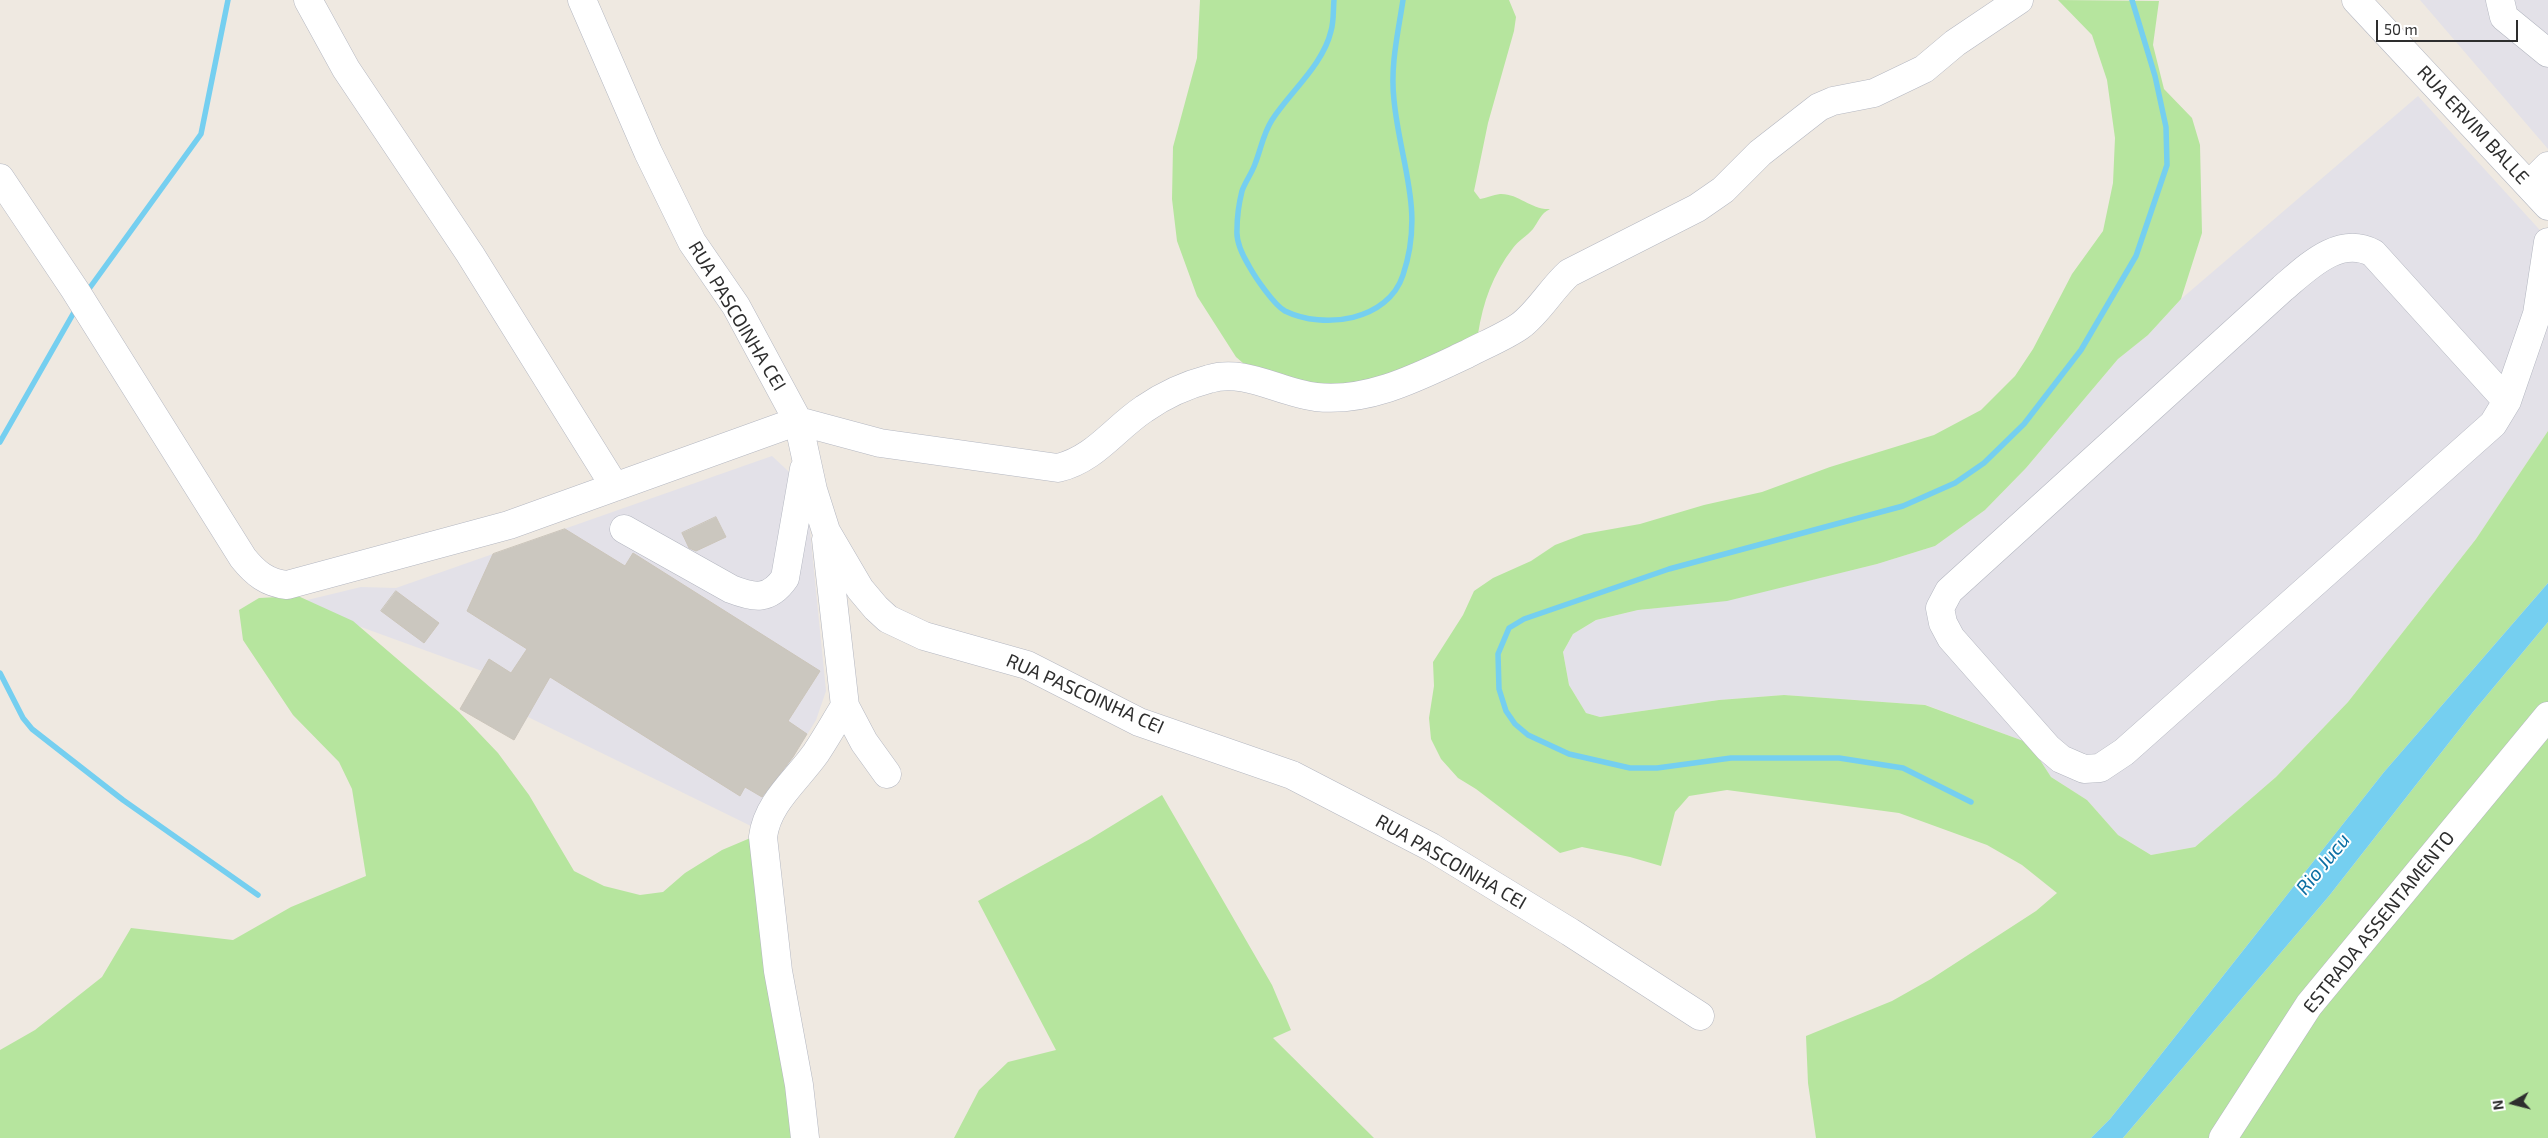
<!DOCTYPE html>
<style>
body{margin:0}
#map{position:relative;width:2548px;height:1138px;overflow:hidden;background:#efe9e1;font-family:"Exo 2",sans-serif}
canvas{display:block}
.north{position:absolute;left:2488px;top:1078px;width:50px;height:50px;-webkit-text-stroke:4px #fff;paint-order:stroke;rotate:262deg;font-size:14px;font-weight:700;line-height:20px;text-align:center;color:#2e2e2e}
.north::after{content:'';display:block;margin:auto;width:18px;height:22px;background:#2e2e2e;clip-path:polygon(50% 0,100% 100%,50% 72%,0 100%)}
.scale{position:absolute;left:2376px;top:20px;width:142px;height:22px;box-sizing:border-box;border:2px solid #2e2e2e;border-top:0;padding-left:6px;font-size:15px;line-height:18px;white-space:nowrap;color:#2e2e2e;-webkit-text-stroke:4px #fff;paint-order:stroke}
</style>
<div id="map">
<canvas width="2548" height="1138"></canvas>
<div class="north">N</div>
<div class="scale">50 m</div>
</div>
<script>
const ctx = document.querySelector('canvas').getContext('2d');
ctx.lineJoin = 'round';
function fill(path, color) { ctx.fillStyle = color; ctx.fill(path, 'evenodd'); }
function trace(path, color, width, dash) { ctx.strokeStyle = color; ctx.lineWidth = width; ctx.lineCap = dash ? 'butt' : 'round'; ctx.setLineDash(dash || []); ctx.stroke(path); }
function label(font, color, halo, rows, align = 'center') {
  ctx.font = font + ' "Exo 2",sans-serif'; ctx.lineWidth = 4; ctx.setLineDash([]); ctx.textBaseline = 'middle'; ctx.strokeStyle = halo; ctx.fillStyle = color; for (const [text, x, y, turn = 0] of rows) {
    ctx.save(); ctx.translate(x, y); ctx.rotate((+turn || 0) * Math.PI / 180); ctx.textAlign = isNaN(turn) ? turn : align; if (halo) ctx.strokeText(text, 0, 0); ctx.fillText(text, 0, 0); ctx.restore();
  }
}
fill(new Path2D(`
 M2420,0h128v149z
 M2418,96l130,143v192l-72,108 -128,163 -72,75 -81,70 -44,8 -33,-20 -31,-35 -36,-23 -22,-34 -103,-38 -142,-10 -65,5 -119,17 -14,-4 -17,-28 -6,-33 10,-18 23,-14 42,-10 89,-10 150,-36 58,-18 50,-36 41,-42 92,-109 30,-24 33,-36z
 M772,456l29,27 5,8 20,200 -10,29 -65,106 -223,-109 -14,23 -54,-31 22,-38 -187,-68 66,-16 35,1z`), '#e3e1e8');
fill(new Path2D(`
 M1200,0h309l7,17 -2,14 -26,92 -14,68 6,8c6,-1 13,-4 20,-5 18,-1 31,16 50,15 -10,5 -11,12 -17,20 -6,7 -15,12 -20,19 -20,26 -30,54 -35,86l-129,63 -91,-21 -22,-19 -39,-61 -20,-55 -5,-42 1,-52 24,-89z
 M2058,0l101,1 -6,44 11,44 28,29 8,27 2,88 -21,66 -33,36 -30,24 -92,109 -41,42 -50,36 -58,18 -150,37 -89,9 -42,10 -23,14 -10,18 6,33 17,28 14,4 119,-17 65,-5 141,10 104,38 22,34 36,23 31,35 33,20 44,-8 81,-70 72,-75 128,-163 72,-108v152l-164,189 -274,347 -19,19h-275l-8,-55 -2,-47 86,-35 39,-22 105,-68 21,-18 -35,-28 -35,-20 -88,-32 -172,-23 -38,6 -14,16 -14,54 -31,-9 -48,-10 -22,6 -84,-64 -18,-11 -17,-19 -10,-20 -2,-21 5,-32 -1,-24 30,-47 11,-24 19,-13 38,-17 24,-16 29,-11 56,-10 64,-19 58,-13 68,-25 104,-32 47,-25 34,-34 18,-27 39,-75 31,-43 10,-48 2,-45 -8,-58 -15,-45z
 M298,596l55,25 106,91 39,41 31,42 45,76 30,15 36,9 23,-3 22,-19 37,-23 52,-22 -3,37 43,273h-814v-88l35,-20 67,-53 29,-49 102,12 58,-33 75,-31 -14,-87 -13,-27 -46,-47 -50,-75 -4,-30 20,-12z
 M2548,622v516h-425l206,-242 144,-184z
 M1162,795l110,190 19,45 -18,8 101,100h-420l25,-48 29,-28 48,-12 -78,-149 112,-62z`), '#b6e59e');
fill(new Path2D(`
 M2548,583v39l-75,90 -144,184 -206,242h-32l19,-19 274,-347z`), '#75cff0');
trace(new Path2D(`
 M1334,0c-1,10 0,21 -3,31 -8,34 -41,61 -59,89 -9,14 -11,29 -17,44 -3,9 -10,18 -13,27 -3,12 -5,27 -5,39 -1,11 6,26 12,36 6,11 25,39 36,45 39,19 103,10 118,-36 22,-65 -3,-112 -9,-175 -4,-34 4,-67 9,-100
 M86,293l115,-159 27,-134
 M0,442l77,-135
 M0,673l23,45 9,11 91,71 135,95
 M1971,802l-68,-34 -64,-10h-108l-74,10h-27l-61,-14 -41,-19 -13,-11 -9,-13 -7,-22 -1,-35 11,-26 15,-9 145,-50 234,-63 52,-23 29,-20 40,-39 57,-74 55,-94 31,-91 -1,-38 -11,-51 -23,-76`), '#75cff0', 5.5);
const building = new Path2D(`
 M716,517l10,20 -30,14 -7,-3 -7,-15z
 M565,529l60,37 8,-13 187,118 -32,50 19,13 -14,23 -31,40 -17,-10 -5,9 -190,-119 -36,63 -54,-31 29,-50 22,14 16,-24 -60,-38 26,-57z
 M396,591l43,32 -15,20 -43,-32z`);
fill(building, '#cbc7bf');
trace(building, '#cbc5ba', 1);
const minor = new Path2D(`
 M308,0l38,69 124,185 145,233
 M582,0l66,152 44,90 44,64 62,115 15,69 13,41 34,58 16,19 12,11 36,17 103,29 112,57 153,53 139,72 139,85 130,84
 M2356,0l192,206
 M2500,0l4,17 44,36
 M0,178l75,112 168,268c12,15 24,25 44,27l222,-60 289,-104 82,22 178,25c37,-9 56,-39 86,-59 20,-14 42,-24 65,-30 36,-11 71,14 107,18 53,6 104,-21 151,-43 17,-9 37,-17 53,-28 18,-13 32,-38 49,-53l128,-65 26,-18 37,-37 59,-46 14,-6 41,-8 50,-24 31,-26 64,-43
 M2529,185l19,-19
 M2507,401l-134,-148c-34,-18 -65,14 -90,35l-334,303 -9,17 3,15 8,15 97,110 13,11 23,10 16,-1 24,-16 369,-328 14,-23 30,-87 11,-72
 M624,529l107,60c23,9 38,12 54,-11l19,-109
 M826,539l19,167 19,36 23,32
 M805,1138l-6,-53 -21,-114 -15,-134c4,-34 34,-57 53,-84 10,-15 19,-31 29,-47
 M2223,1138l86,-133 239,-289`);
trace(minor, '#b4b7c1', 29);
trace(minor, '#fff', 28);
label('19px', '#2e2e2e', '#fff', [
 ["RUA ERVIM BALLE",2473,125,47],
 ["RUA PASCOINHA CEI",737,316,59],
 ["RUA PASCOINHA CEI",1085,694,24],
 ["RUA PASCOINHA CEI",1451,862,30],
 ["ESTRADA ASSENTAMENTO",2379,922,-51]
]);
label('italic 20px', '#0d6fa3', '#fff', [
 ["Rio Jucu",2323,864,-51]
]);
</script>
